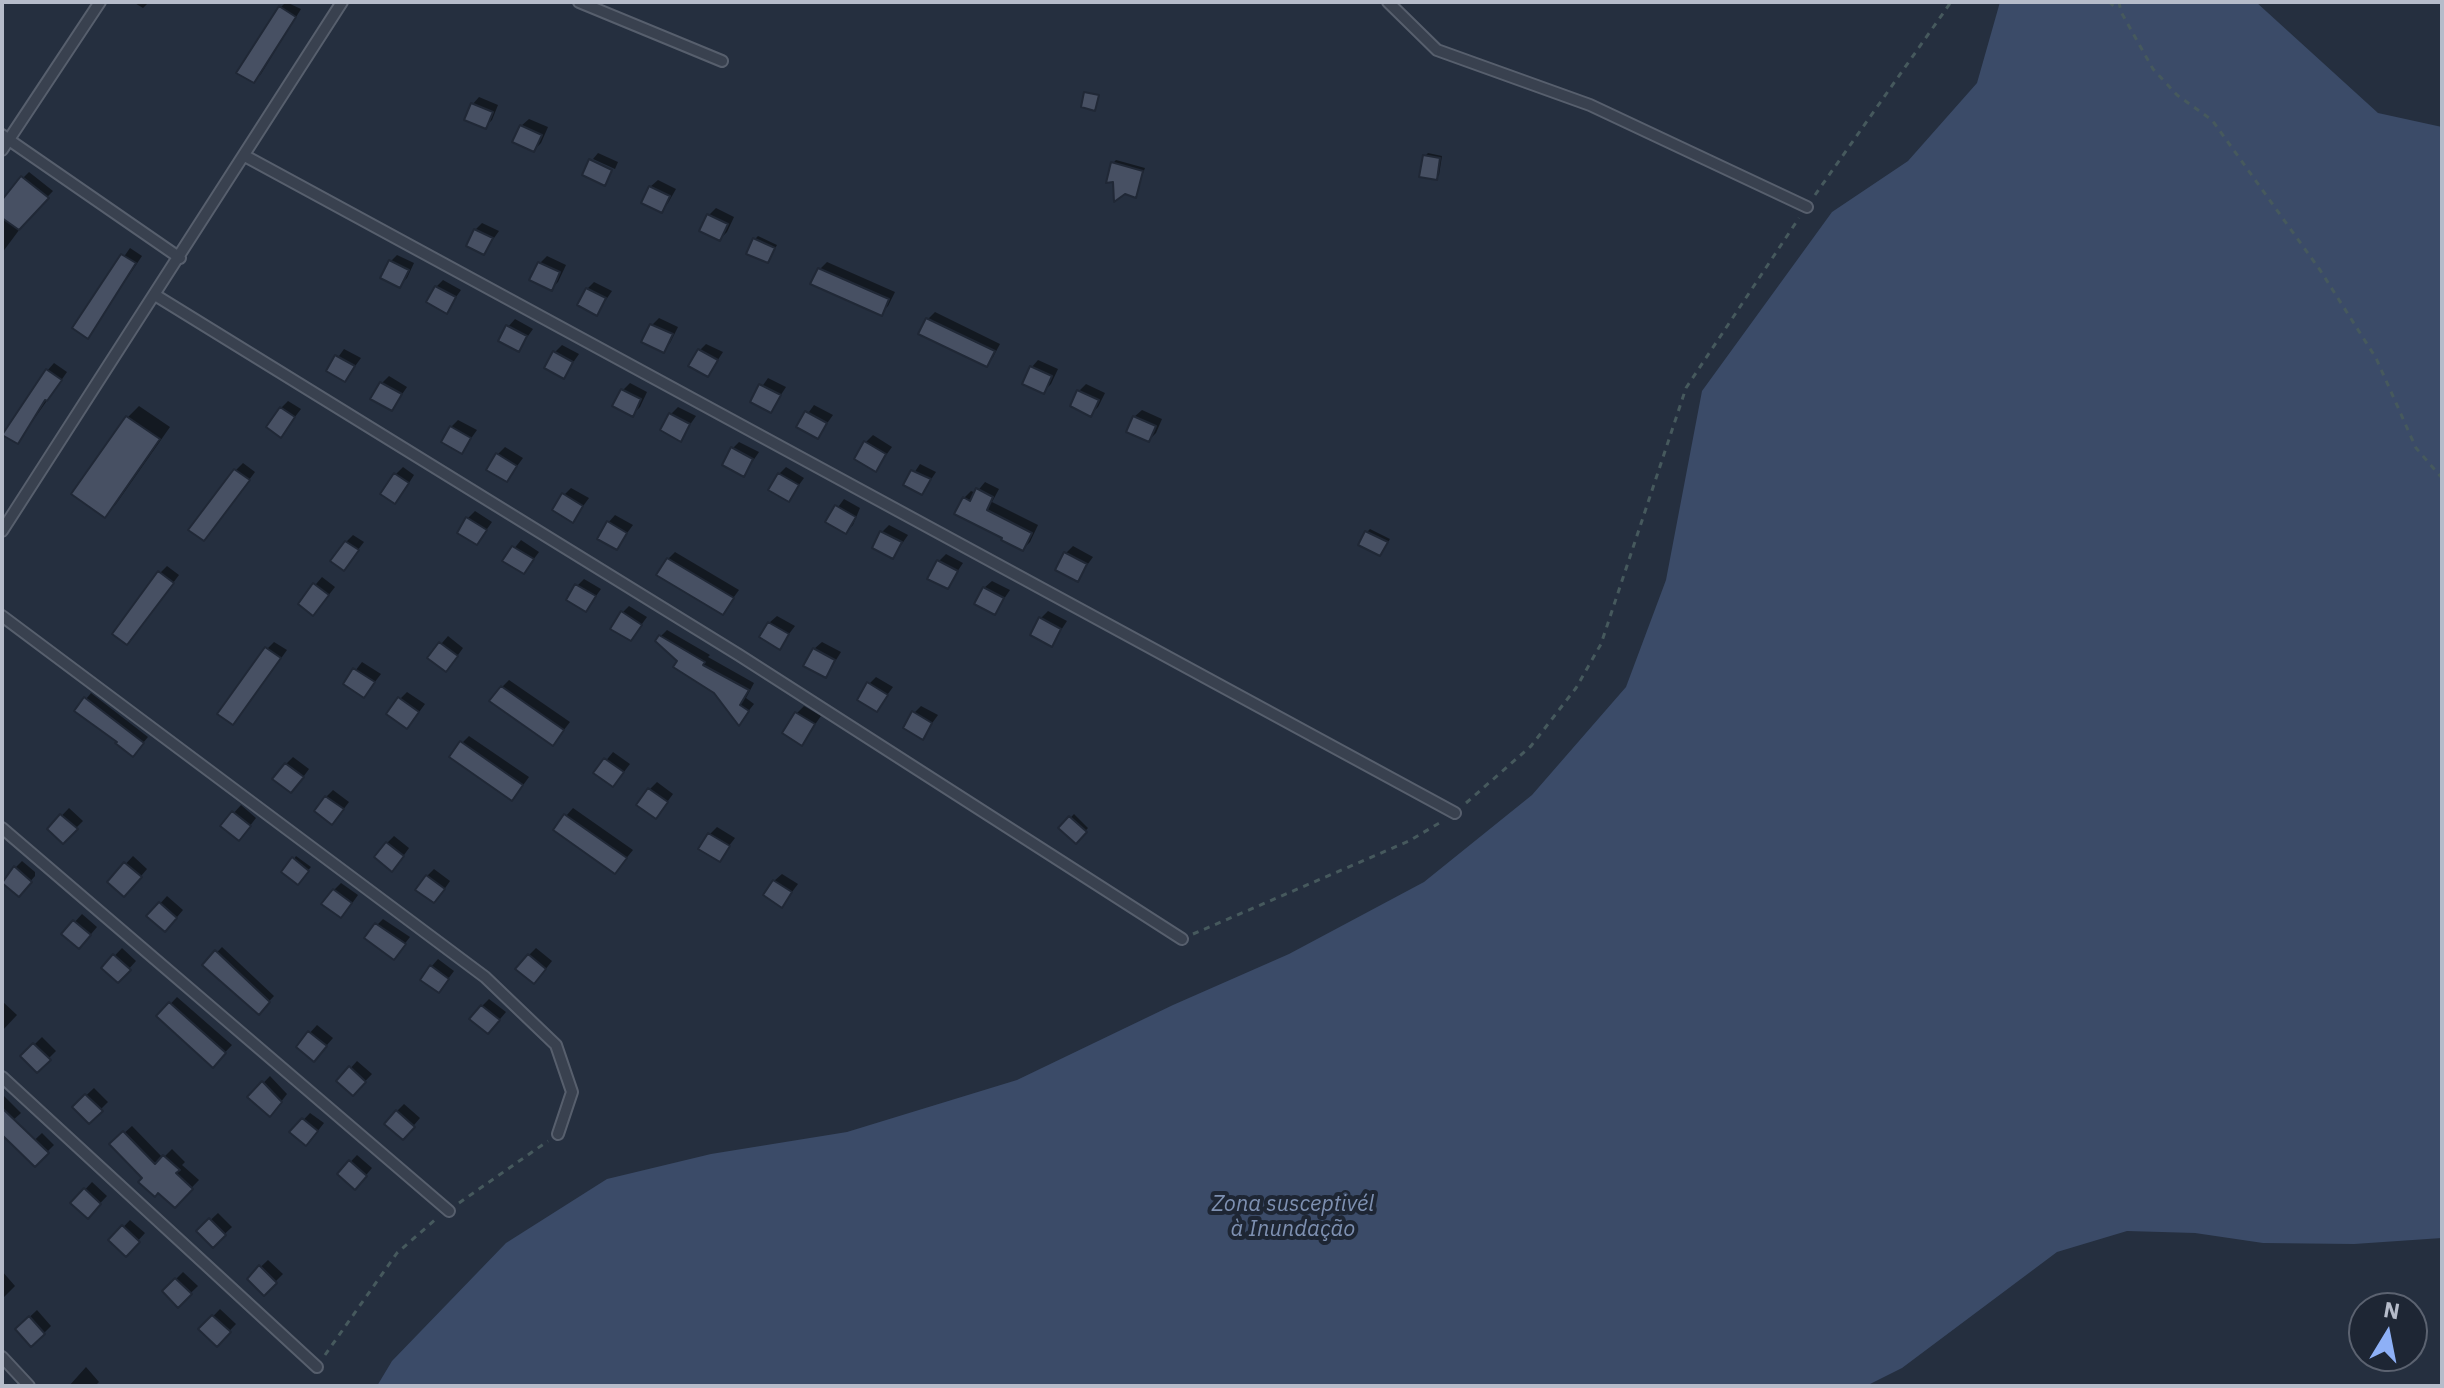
<!DOCTYPE html>
<meta charset="utf-8">
<style>
body{margin:0}
#map{position:relative;width:2444px;height:1388px;overflow:hidden;background:#252f3f;font-family:"IBM Plex Sans",sans-serif}
canvas{display:block}
.frame{position:absolute;inset:0;border:4px solid #b6bcca;pointer-events:none}
.north{position:absolute;left:2348px;top:1292px;width:80px;height:80px;box-sizing:border-box;background:#1e2634;border:2px solid #5b6270;border-radius:50%;rotate:10deg;font-size:22px;font-weight:700;line-height:32px;text-align:center;color:#b6bcca}
.north::after{content:'';display:block;margin:auto;width:28px;height:36px;background:#8eb0f6;clip-path:polygon(50% 0,100% 100%,50% 72%,0 100%)}
</style>
<div id="map">
<canvas width="2444" height="1388"></canvas>
<div class="frame"></div>
<div class="north">N</div>
</div>
<script>
const ctx = document.querySelector('canvas').getContext('2d');
ctx.lineJoin = 'round';
function fill(path, color) { ctx.fillStyle = color; ctx.fill(path, 'evenodd'); }
function trace(path, color, width, dash) { ctx.strokeStyle = color; ctx.lineWidth = width; ctx.lineCap = dash ? 'butt' : 'round'; ctx.setLineDash(dash || []); ctx.stroke(path); }
function label(font, color, halo, rows, align = 'center') {
  ctx.font = font + ' "IBM Plex Sans",sans-serif'; ctx.lineWidth = 8; ctx.setLineDash([]); ctx.textBaseline = 'middle'; ctx.strokeStyle = halo; ctx.fillStyle = color; for (const [text, x, y, turn = 0] of rows) {
    ctx.save(); ctx.translate(x, y); ctx.rotate((+turn || 0) * Math.PI / 180); ctx.textAlign = isNaN(turn) ? turn : align; if (halo) ctx.strokeText(text, 0, 0); ctx.fillText(text, 0, 0); ctx.restore();
  }
}
fill(new Path2D(`
 M2000,2h256l122,111 64,14v1111l-88,6 -91,-1 -68,-10 -68,-2 -70,21 -155,116 -36,18h-1489l15,-25 114,-118 101,-64 104,-25 136,-22 170,-52 156,-75 116,-51 135,-72 108,-87 94,-108 40,-107 36,-189 130,-179 76,-51 69,-78z`), '#3b4b68');
fill(new Path2D(`
 M133,2h16l-6,6z
 M286,2l15,7 -40,65 -7,7 26,-73z
 M479,97l19,8 -6,15 -7,7 -13,-22z
 M529,119l19,8 -7,16 -7,7 -13,-24z
 M598,153l20,9 -3,7 -22,-10z
 M1428,153l14,3 -3,19 -3,3 -11,-22z
 M1116,160l29,8 -10,27 -22,-32z
 M29,172l24,19 -22,23 -29,39v-54z
 M658,180l18,9 -8,14 -7,8 -11,-24z
 M716,208l18,9 -7,15 -7,7 -12,-23z
 M482,223l17,8 -15,21 -9,-22z
 M758,236l19,9 -9,16 -13,-22z
 M130,248l12,8 -54,81 -14,-9z
 M397,255l17,8 -7,15 -7,7 -10,-23z
 M547,256l19,9 -8,17 -7,7 -11,-26z
 M827,262l68,30 -7,14 -7,7 -61,-44z
 M443,280l18,10 -15,21 -10,-24z
 M594,282l18,9 -15,22 -10,-24z
 M935,312l65,32 -7,13 -7,7 -58,-45z
 M659,318l19,9 -8,16 -7,7 -11,-25z
 M515,319l18,10 -15,21 -10,-23z
 M706,344l17,8 -15,23 -9,-24z
 M562,345l17,9 -16,23 -8,-25z
 M344,349l17,9 -16,22 -16,-10z
 M1038,360l20,9 -7,15 -7,7 -13,-23z
 M54,363l13,9 -49,70 29,-71z
 M389,376l18,11 -15,22 -11,-25z
 M768,378l18,9 -15,23 -19,-9z
 M630,383l17,9 -7,15 -7,7 -10,-24z
 M1086,384l19,9 -7,14 -7,7 -12,-23z
 M288,401l13,8 -20,26v-27z
 M814,405l19,10 -15,21 -19,-10z
 M139,406l31,21 -54,77 -11,11 -31,-21 54,-77z
 M678,407l18,9 -16,23 -9,-25z
 M1142,410l20,9 -6,14 -7,7 -15,-23z
 M458,420l19,10 -15,21 -11,-24z
 M873,435l19,12 -16,22 -11,-26z
 M739,442l20,10 -15,22 -12,-25z
 M505,447l18,11 -16,22 -9,-26z
 M243,463l12,9 -44,59 25,-61z
 M920,464l16,8 -14,21 -16,-8z
 M403,467l11,8 -12,19 -6,-20z
 M786,467l18,11 -16,22 -9,-26z
 M985,482l14,7 -7,13 46,23 -8,17 -7,7 -59,-51 7,-7 5,2z
 M571,488l18,10 -16,22 -9,-25z
 M844,499l16,9 -7,17 -7,7 -18,-11z
 M475,511l17,11 -15,21 -9,-25z
 M615,515l18,10 -17,23 -8,-25z
 M889,525l19,10 -15,22 -11,-25z
 M1370,529l20,10 -7,11 -16,-18z
 M353,535l11,7 -20,26 2,-26z
 M521,540l18,12 -15,20 -19,-12z
 M1073,546l20,11 -16,22 -11,-26z
 M675,552l64,38 -16,22 -55,-53z
 M946,554l17,9 -16,24 -8,-26z
 M167,566l12,9 -45,60 26,-62z
 M322,577l13,10 -15,19 -20,-3z
 M584,579l17,10 -15,21 -9,-24z
 M992,581l18,9 -15,22 -11,-24z
 M629,606l18,11 -16,22 -9,-26z
 M1048,611l19,10 -15,23 -11,-26z
 M777,616l18,10 -16,21 -10,-24z
 M667,630l43,25 -2,2 46,26 -8,15 8,6 -15,19 -23,-32 -37,-30 -18,-25z
 M448,636l15,12 -10,14 -23,-5z
 M274,642l13,8 -47,65 27,-66z
 M822,642l19,10 -15,24 -12,-27z
 M362,662l19,12 -17,22 -18,-13z
 M876,677l17,10 -16,22 -8,-25z
 M509,680l61,42 -17,22 -51,-57z
 M407,692l18,12 -11,15 -14,-20z
 M91,693l57,44 -10,12 -52,-50z
 M804,706l17,10 -19,27 -5,-30z
 M921,706l17,9 -16,22 -8,-24z
 M469,736l60,41 -8,11 -59,-45z
 M613,752l17,12 -10,13 -24,-4z
 M293,757l16,12 -11,15 -12,-20z
 M657,782l16,12 -11,15 -12,-20z
 M333,790l16,12 -10,13 -13,-18z
 M241,805l15,13 -10,13 -23,-6z
 M69,808l14,13 -20,20 -14,-12z
 M573,808l60,42 -18,22 -49,-56z
 M1074,814l14,14 -12,13 -15,-13z
 M717,827l18,11 -16,21 -9,-25z
 M394,836l15,12 -10,14 -12,-19z
 M133,856l14,13 -16,19 -22,-6z
 M296,856l15,11 -13,15 -4,-23z
 M22,861l13,11v4l-16,18 -4,-26z
 M434,869l16,12 -9,13 -14,-18z
 M782,874l16,10 -16,21 -8,-24z
 M341,883l17,12 -10,14 -14,-19z
 M167,896l16,14 -11,13 -23,-7z
 M82,914l15,13 -11,13 -22,-6z
 M383,919l27,18 -11,14 -22,-26z
 M222,947l52,49 -15,16 -54,-47z
 M122,948l14,13 -18,20 -15,-13z
 M536,948l16,13 -11,14 -12,-20z
 M438,959l16,12 -9,12 -14,-16z
 M177,997l55,48 -19,20 -54,-49z
 M489,999l17,13 -11,13 -13,-19z
 M2,1001l15,14 -15,16z
 M317,1025l16,13 -12,14 -23,-6z
 M42,1037l14,14 -19,19 -14,-14z
 M357,1061l15,13 -19,20 -14,-13z
 M270,1076l17,18 -10,13 -27,-10z
 M94,1088l14,14 -19,19 -15,-14z
 M2,1094l19,19 -19,17z
 M404,1104l16,14 -17,20 -6,-27z
 M310,1113l14,10 -11,14 -21,-5z
 M132,1126l31,32 9,-9 13,13 -3,3 17,15 -24,25 -63,-61z
 M42,1133l12,12 -19,19 -13,-12z
 M357,1155l15,13 -10,12 -23,-6z
 M92,1182l15,14 -19,20 -15,-13z
 M218,1213l14,14 -19,18 -14,-14z
 M130,1220l15,13 -19,21 -15,-14z
 M268,1260l15,14 -19,19 -15,-15z
 M2,1271l13,15 -13,13z
 M183,1272l15,14 -20,19 -14,-14z
 M220,1309l16,15 -19,20 -16,-15z
 M37,1310l14,16 -7,7 -27,-4z
 M86,1367l13,15 -4,4h-26z`), '#0007');
const building = new Path2D(`
 M279,6l17,11 -42,66 -18,-10z
 M1084,92l15,3 -4,16 -14,-4z
 M471,103l22,9 -7,17 -22,-9z
 M520,125l22,10 -8,17 -22,-10z
 M1423,155l17,3 -3,22 -18,-3z
 M589,159l23,11 -7,16 -23,-11z
 M1111,162l32,9 -7,27 -11,-4 -11,8 -1,-20 -7,1z
 M21,176l28,22 -30,32 -17,-12v-18z
 M649,186l21,10 -8,17 -21,-10z
 M707,214l21,10 -8,17 -21,-10z
 M474,229l19,9 -9,17 -18,-9z
 M753,238l22,10 -7,15 -22,-9z
 M121,254l15,9 -48,76 -16,-11z
 M389,260l20,10 -9,18 -20,-10z
 M538,262l22,10 -8,19 -23,-11z
 M818,268l71,31 -7,17 -72,-32z
 M435,286l21,11 -9,17 -21,-12z
 M586,288l20,10 -9,18 -20,-11z
 M926,318l69,33 -8,16 -69,-33z
 M650,324l23,10 -9,19 -23,-11z
 M506,325l21,11 -8,16 -21,-11z
 M698,349l20,11 -10,17 -20,-11z
 M553,351l20,11 -9,17 -20,-11z
 M335,355l20,11 -10,16 -19,-11z
 M1030,366l22,10 -8,18 -22,-10z
 M46,369l16,11 -15,21 -2,-1 -27,44 -16,-9z
 M380,382l22,12 -10,17 -22,-12z
 M759,384l22,11 -10,18 -21,-11z
 M621,389l20,10 -8,18 -21,-11z
 M1077,390l22,10 -8,17 -21,-11z
 M280,407l15,10 -14,21 -15,-11z
 M805,411l22,12 -9,16 -22,-12z
 M669,413l21,11 -9,18 -21,-12z
 M126,416l34,23 -55,79 -34,-24z
 M1133,416l23,10 -7,16 -23,-10z
 M450,426l21,12 -9,16 -21,-12z
 M864,441l22,13 -10,18 -22,-13z
 M731,447l22,12 -9,18 -22,-12z
 M496,453l21,13 -10,16 -21,-12z
 M234,469l16,11 -46,61 -16,-11z
 M911,470l20,9 -9,16 -19,-10z
 M394,473l15,10 -14,21 -15,-10z
 M778,473l21,12 -10,17 -21,-12z
 M976,488l17,9 -6,13 45,23 -9,18 -22,-11 1,-2 -48,-24 9,-17 7,4z
 M562,493l21,13 -10,17 -21,-13z
 M835,505l21,12 -10,17 -21,-12z
 M466,517l21,13 -10,15 -20,-12z
 M607,521l20,12 -10,17 -20,-11z
 M880,531l22,11 -9,17 -21,-11z
 M1365,531l23,11 -8,14 -22,-11z
 M345,541l14,9 -15,21 -14,-10z
 M512,546l22,13 -10,15 -22,-13z
 M1064,552l23,12 -9,18 -23,-12z
 M667,558l67,40 -11,17 -67,-40z
 M937,560l21,11 -10,18 -21,-10z
 M158,571l16,12 -47,62 -15,-11z
 M313,583l16,12 -16,21 -15,-12z
 M575,584l21,12 -10,16 -20,-12z
 M983,587l21,11 -9,17 -21,-11z
 M621,611l21,14 -11,16 -21,-12z
 M1039,617l22,12 -9,18 -22,-12z
 M768,622l21,12 -9,16 -21,-13z
 M659,635l46,27 -2,3 46,25 -9,15 9,6 -10,15 -25,-33 -41,-26 4,-6 -22,-20z
 M439,642l19,14 -12,16 -19,-14z
 M265,647l16,11 -48,67 -16,-11z
 M813,648l22,12 -9,18 -23,-12z
 M353,668l22,14 -11,16 -21,-14z
 M867,682l21,13 -11,17 -20,-12z
 M501,686l63,44 -11,16 -64,-45z
 M84,697l60,46 -11,14 -18,-14 2,-1 -43,-31z
 M398,697l21,15 -12,17 -21,-15z
 M912,711l20,12 -9,17 -20,-12z
 M795,712l20,12 -13,22 -20,-13z
 M460,741l63,44 -11,16 -63,-44z
 M604,758l20,14 -11,15 -20,-14z
 M285,763l19,14 -13,16 -19,-14z
 M648,788l20,14 -12,17 -20,-14z
 M325,796l19,13 -12,16 -18,-14z
 M232,811l19,15 -12,15 -19,-15z
 M60,814l18,15 -15,15 -16,-15z
 M564,814l63,44 -12,16 -62,-44z
 M1069,816l18,16 -11,12 -18,-16z
 M708,833l22,13 -10,16 -22,-13z
 M386,842l18,14 -12,16 -18,-15z
 M292,857l17,14 -11,14 -17,-13z
 M124,862l18,15 -18,20 -17,-15z
 M14,866l18,16 -13,15 -17,-14z
 M426,875l19,14 -11,14 -19,-13z
 M773,880l19,12 -10,16 -19,-13z
 M333,889l19,14 -11,15 -20,-14z
 M159,902l18,16 -12,14 -19,-16z
 M73,920l18,15 -12,14 -18,-15z
 M375,923l31,21 -12,16 -30,-22z
 M215,950l55,52 -11,13 -57,-50z
 M113,954l18,16 -13,13 -17,-15z
 M528,954l18,15 -12,15 -19,-15z
 M430,965l19,14 -10,14 -19,-13z
 M169,1002l57,51 -13,15 -57,-52z
 M481,1005l19,15 -12,14 -19,-15z
 M308,1031l19,15 -13,16 -18,-15z
 M33,1043l18,17 -14,13 -17,-17z
 M349,1066l17,16 -13,14 -17,-15z
 M262,1081l20,21 -12,15 -23,-20z
 M85,1094l18,17 -14,13 -17,-17z
 M2,1108l47,45 -14,14 -33,-32z
 M396,1110l19,17 -12,13 -19,-16z
 M302,1118l16,13 -12,15 -17,-14z
 M123,1131l32,33 8,-9 17,15 -4,3 17,16 -18,19 -17,-15 -3,4 -17,-15 4,-4 -33,-34z
 M349,1160l18,16 -12,14 -18,-16z
 M84,1188l17,16 -13,15 -18,-16z
 M209,1218l17,17 -13,13 -17,-17z
 M122,1225l18,17 -14,15 -18,-17z
 M259,1265l18,18 -13,13 -17,-17z
 M175,1278l17,16 -14,14 -16,-17z
 M212,1315l19,17 -14,15 -19,-18z
 M29,1316l16,18 -14,13 -16,-18z`);
fill(building, '#475063');
trace(building, '#202836', 2);
const lane = new Path2D(`
 M579,2l143,59
 M1388,2l49,48 153,55 217,102
 M2,135l178,123
 M2,150l98,-148
 M245,156l1210,657
 M155,295l584,360 443,284
 M2,531l340,-529
 M2,616l483,361 71,68 16,47 -14,42
 M2,828l447,383
 M2,1077l315,290
 M2,1357l27,29`);
trace(lane, '#575f6d', 14);
trace(new Path2D(`
 M2109,2l9,8
 M2119,2l2,10 32,57 24,26 35,25 108,150 56,88 40,90 26,30
 M1815,195l136,-193
 M1466,803l65,-57 45,-58 25,-44 85,-256 113,-170
 M1193,934l216,-93 32,-19
 M459,1203l89,-62
 M325,1355l72,-102 39,-34`), '#46595d', 3, [6, 6]);
trace(lane, '#39414f', 10);
label('italic 22px', '#7e90b1', '#1e2634', [
 ["Zona susceptivél",1293,1205],
 ["à Inundação",1293,1230]
]);
</script>
